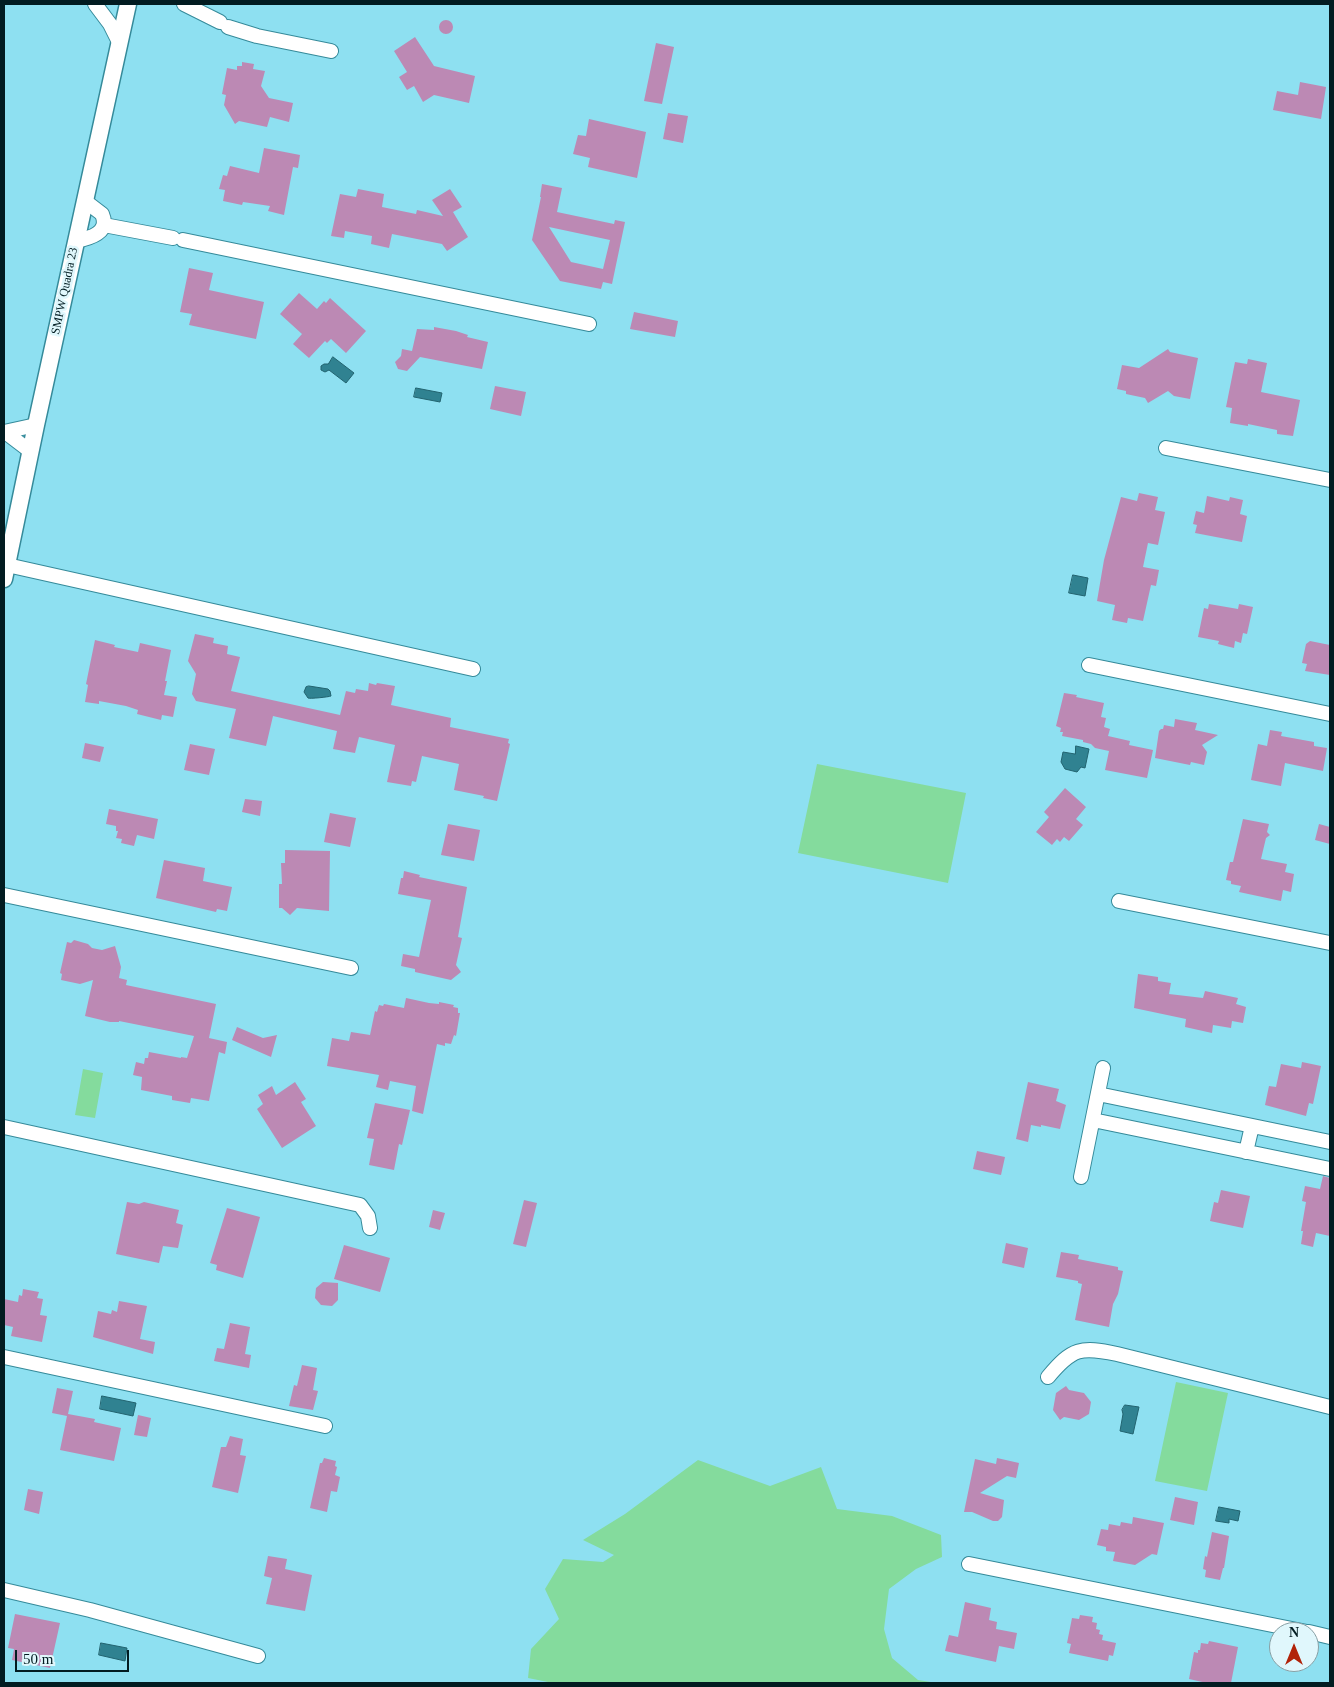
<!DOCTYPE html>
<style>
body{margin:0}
#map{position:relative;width:1334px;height:1687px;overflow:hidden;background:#8ee0f1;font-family:Georgia,serif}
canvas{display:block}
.frame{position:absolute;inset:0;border:5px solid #021c21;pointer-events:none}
.north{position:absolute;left:1269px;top:1622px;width:50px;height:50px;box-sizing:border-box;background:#e0f7fc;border:1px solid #879fa4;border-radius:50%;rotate:0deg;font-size:14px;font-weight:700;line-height:20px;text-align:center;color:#021c21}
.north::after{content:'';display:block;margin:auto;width:18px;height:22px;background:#b12309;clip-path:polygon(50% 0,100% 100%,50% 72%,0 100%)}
.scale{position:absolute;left:15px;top:1650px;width:114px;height:22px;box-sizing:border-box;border:2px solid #021c21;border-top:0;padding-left:6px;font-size:15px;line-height:18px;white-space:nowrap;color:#021c21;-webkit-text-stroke:4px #e0f7fc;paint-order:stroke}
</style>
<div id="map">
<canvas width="1334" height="1687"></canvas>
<div class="frame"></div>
<div class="north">N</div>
<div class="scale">50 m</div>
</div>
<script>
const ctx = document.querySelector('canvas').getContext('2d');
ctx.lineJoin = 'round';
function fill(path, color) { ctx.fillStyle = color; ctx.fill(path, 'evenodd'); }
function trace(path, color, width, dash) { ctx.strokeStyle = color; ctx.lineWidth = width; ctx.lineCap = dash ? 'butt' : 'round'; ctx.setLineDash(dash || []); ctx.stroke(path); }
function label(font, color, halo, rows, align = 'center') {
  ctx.font = font + ' Georgia,serif'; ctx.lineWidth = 5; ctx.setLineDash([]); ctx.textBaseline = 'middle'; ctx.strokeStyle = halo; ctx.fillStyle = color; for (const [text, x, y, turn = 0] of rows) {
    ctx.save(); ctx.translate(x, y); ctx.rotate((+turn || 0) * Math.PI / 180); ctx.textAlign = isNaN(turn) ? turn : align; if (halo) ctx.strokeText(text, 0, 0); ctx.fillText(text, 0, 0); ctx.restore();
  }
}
fill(new Path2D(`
 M817,764l149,29 -18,90 -150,-30z
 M83,1069l20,4 -8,45 -20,-3z
 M1176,1382l52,11 -21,98 -52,-10z
 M698,1460l72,26 51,-19 16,42 55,7 49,19 1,22 -26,12 -27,20 -5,40 8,29 26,22 19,3h-384l-25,-5 3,-29 28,-30 -14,-30 18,-30 40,3 11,-7 -31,-15 42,-26z`), '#84db9d');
const water = new Path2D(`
 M333,357l21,16 -8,10 -17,-13 -4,2 -4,-2v-4l3,-2h4z
 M416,388l26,5 -2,9 -26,-5z
 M1073,575l15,3 -3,18 -16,-3z
 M309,686l19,3 2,2 1,5c-2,1 -22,3 -23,2l-4,-6 2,-5z
 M1076,746l13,3 -4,19 -4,-1 -4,5 -12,-3 -4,-7 2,-10 12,2z
 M102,1396l34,7 -3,13 -33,-7z
 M1125,1405l14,2 -6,27 -13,-3 3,-17 -1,-4z
 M1219,1507l21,4 -2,10 -9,-2v4l-13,-2z
 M101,1643l26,5 -2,13 -26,-6z`);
fill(water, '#308291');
trace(water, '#22636f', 1);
fill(new Path2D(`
 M439 27a7 7 0 1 1 14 0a7 7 0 1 1-14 0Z
 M415,37l19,29 41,10 -6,27 -35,-8 -11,7 -9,-16 -7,4 -8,-13 8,-5 -13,-21z
 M656,43l18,4 -12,57 -18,-3z
 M242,62l12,2 -1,5 12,2 -4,15 8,12 24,5 -4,19 -19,-5 -3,10 -28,-6 -4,3 -11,-19 2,-10 -4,-1 5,-26 10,2v-4h5z
 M1300,82l26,5 -5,32 -48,-9 4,-19 21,4z
 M668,113l20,3 -5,27 -20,-4z
 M589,119l57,13 -9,46 -49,-11 2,-9 -17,-4 5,-19 8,1z
 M264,148l36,7 -2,13 -5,-1 -9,48 -16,-4 2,-5 -27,-4 -1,3 -19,-4 2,-11 -6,-1 4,-14 4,1 3,-10 29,7z
 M542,184l20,4 -5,24 57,12 1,-4 10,2 -13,62 -9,-2 -2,7 -41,-8 -28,-41 9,-43h-1zM549,227l61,13 -7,29 -32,-7z
 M358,189l26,5 -2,13 34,7 1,-4 26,6 -11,-16 18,-11 12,18 -9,5 15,25 -21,14 -5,-7 -50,-10 -3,14 -18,-4 1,-8 -27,-5 -1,7 -13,-2 9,-42 16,3z
 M189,268l24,5 -4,17 55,12 -8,37 -67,-14 3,-11 -12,-2z
 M299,293l18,16 7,-8 2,2 4,-5 36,33 -20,22 -15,-14 -4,4 -2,-2 -16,17 -16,-14 9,-10 -22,-20z
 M634,312l44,9 -3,16 -45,-8z
 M434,327l22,4 12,4 -1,2 21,5 -6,27 -62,-12 -13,14 -9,-2 -3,-7 6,-6 1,-7 10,2 5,-22 17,1z
 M1168,349l2,3 28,6 -8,41 -16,-3 -6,-5 -20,12 -3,-5 -19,-4v-3l-9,-2 5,-24 17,3z
 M1248,359l19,4 -6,29 39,8 -7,36 -16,-2v-4l-29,-6v2l-18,-3 2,-15 -6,-1 9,-45 12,2z
 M495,386l31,6 -5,24 -31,-7z
 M1139,493l19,4 -3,13 10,2 -7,33 -10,-2 -5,24 16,3 -3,16 -5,-1 -8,36 -15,-3 -1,5 -15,-3 3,-15 -18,-4 7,-41 17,-63 16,4z
 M1207,496l22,5 1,-4 13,3 -3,14 7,2 -5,26 -47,-9 2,-8 -4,-1 3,-13 8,2z
 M1209,604l29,5 1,-5 14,3 -6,27 -4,-1 -2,10 -6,-2 -1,7 -16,-4 1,-3 -21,-4 6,-29 4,1z
 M195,634l19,4 -1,5 15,3 -1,8 13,3 -9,34 109,24 6,-24 9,2 1,-4 12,2 1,-8 7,2 1,-2 18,3 -4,19 60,13 -1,9 59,12 -1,4 2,1 -13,57 -14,-3 1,-2 -30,-6 5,-26 -37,-8 -6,26 -4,-1 -1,5 -24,-4 8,-37 -36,-8 -4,16 -22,-4 4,-18 -64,-15 -7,30 -37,-8 7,-29 -40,-8 -4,-7 4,-20 -8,-13z
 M95,640l20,5 -1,2 24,5 2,-9 31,7 -6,31h2l-3,14 13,2 -4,20 -11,-2 -1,5 -24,-6 1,-4 -12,-4 -27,-5v3l-14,-2 3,-17 -2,-1z
 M1310,641l20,4v30l-25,-4 2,-7 -5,-1 4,-19z
 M1064,693l13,2 -1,2 28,6 -3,14 5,1 -2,9 6,2 -2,7 22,5 -1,4 24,5 -6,28 -42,-8 4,-19 -14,-3 -4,-4 -8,-2v-2l-21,-4 1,-4h-3l1,-4 -5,-2z
 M1175,719l22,4 -2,7 23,5 -16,10 5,7 -3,13 -13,-3 -1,3 -35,-7 4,-27 2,-2h2l1,-4 10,2z
 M1270,730l12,2 -1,4 33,6v4l13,2 -4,23 -38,-8 -4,23 -30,-6 7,-36 9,2z
 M85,743l19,4 -4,15 -18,-4z
 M190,744l25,5 -6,26 -25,-5z
 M1065,788l21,19 -10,12 7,6 -14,16 -5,-4 -4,5 -3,-3 -5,6 -16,-13 13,-15 -5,-5z
 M245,799l17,2 -2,15 -18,-4z
 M109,809l49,10 -4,20 -17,-4 -3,11 -13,-3 1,-4 -6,-1 2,-7h-2v-5l-10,-2z
 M330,813l26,5 -6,29 -26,-5z
 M1243,819l26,5 -2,8 3,3 -4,3 -5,21 26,5 -2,8 9,2 -3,18 -8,-2 -2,11 -42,-9 2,-6 -10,-2v-3l-5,-1 4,-18h3z
 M448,824l32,6 -6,31 -33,-6z
 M1319,824l11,3v17l-15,-4z
 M285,850l45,1 -1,60 -32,-3 -7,7 -8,-7h-3v-24h3l-1,-21h4z
 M164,860l41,8 -2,13 29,6 -5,24 -10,-2 -1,3 -60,-14z
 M404,871l16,4 -1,2 48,10 -9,50 4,1 -6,27 5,7 -10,8 -36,-8v-3l-14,-3 2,-12 16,3 12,-57 -33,-6 3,-16h2z
 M74,940l14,4 4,4 10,2 13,-4 6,21 -2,11 8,2 -1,5 90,19 -7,34 18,4 -2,12 -6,-2 -10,49 -18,-3 -1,5 -18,-3v-4l-31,-6 1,-13 -9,-2 3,-13 8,2 1,-6h3l1,-6 32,6v-1l6,1 7,-22 -75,-15v1h-9l-25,-6 8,-36 -13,4 -19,-4 1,-6 -2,-1 7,-31 4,1z
 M1138,974l20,3v4l13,2 -2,11 34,4 2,-7 33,7 -2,6 10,3 -3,16 -11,-2 -1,7 -18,-3 -1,8 -27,-6 1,-8 -52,-11z
 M406,998l23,5 10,1v-2l15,3 -1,2 5,1v5h2l-4,23 -2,-1 -3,9 -6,-1v3l-8,-2 -14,70 -11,-3 4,-25 -26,-5 -2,9 -12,-3 3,-12 -52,-9 5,-28 17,3 2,-9 19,3 5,-24 2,1 2,-7 4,1 1,-2 20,4z
 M237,1027l26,11 14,-3 -6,22 -39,-17z
 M1302,1062l19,4 -8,38 -4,-1 -3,13 -41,-11 4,-19 7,1 5,-23 20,4z
 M295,1082l11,17 -5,3 15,24 -34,22 -25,-39 6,-5 -5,-9 14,-9 4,9z
 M1028,1082l31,7 -3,12 10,4 -6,24 -19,-4v2l-10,-2 -3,17 -12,-3z
 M375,1103l35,7 -8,35 -3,-1 -5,26 -25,-5 5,-26 -7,-1z
 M977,1151l28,6 -4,18 -28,-6z
 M1323,1176l7,2v58l-14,-3 -3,14 -12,-3 2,-13h-2l5,-29 -4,-1 3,-15 15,3z
 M1221,1190l29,6 -7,32 -33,-7 4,-19 4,1z
 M524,1200l13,3 -11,44 -13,-3z
 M127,1202l12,2 5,-2 35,8 -3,13 7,2 -5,23 -15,-2 -4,17 -43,-9z
 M227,1208l33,9 -17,61 -27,-8 1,-5 -7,-2z
 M433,1210l12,3 -5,17 -11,-3z
 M1006,1243l22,5 -4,20 -22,-5z
 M344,1245l46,13 -10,34 -46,-13z
 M1061,1252l18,3 -1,4 40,8v3l5,1 -5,23 -5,10 -4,23 -34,-7 7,-36 -4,-1v-2l-22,-4z
 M323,1282l15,1v17l-6,6 -11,-1 -6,-7 1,-10z
 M23,1289l16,3 -2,6 6,1 -3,16 7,1 -5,26 -31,-6 2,-9 -9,-2v-26l14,3 1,-7 3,1z
 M119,1301l28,5 -7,33 15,3 -2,12 -60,-17 5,-26 13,3 1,-4 5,2z
 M230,1323l20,4 -5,27 6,1 -2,13 -35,-7 3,-13 7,1z
 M302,1365l15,3 -4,22 5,1 -5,19 -24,-4 5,-21 3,1z
 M1066,1386l3,4 15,3 7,9 -2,12 -10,6 -15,-3 -4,3 -7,-10 3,-17z
 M57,1388l16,3 -5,23 27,5 -1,3 27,6 -7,33 -54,-11 7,-34 -15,-3z
 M138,1415l13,3 -4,19 -13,-2z
 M230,1436l13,3 -3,16 6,1 -8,37 -26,-6 9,-40h5z
 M324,1458l12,3 -1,5 2,1 -2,8 5,2 -3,15 -6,-1 -4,21 -17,-4 10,-45h2z
 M997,1458l22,5 -3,15 -9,-2 -27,17 24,7 -2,17 -4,4h-5l-21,-9h-8l11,-53 21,5z
 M28,1489l15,3 -4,22 -15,-4z
 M1175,1497l23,5 -4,23 -24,-5z
 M1133,1517l31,6 -7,32 -5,-1 -17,11 -22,-4 2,-9 -9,-1v-4l-9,-2 4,-16 7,1 1,-6 11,2 1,-4 11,2z
 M1212,1532l17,4 -5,32h-1l-3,12 -15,-3 1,-7 -3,-1 2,-13 2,1z
 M268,1556l19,3 -2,10 27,6 -7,36 -39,-7 6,-26 -8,-2z
 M965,1602l26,6 -2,12 8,2 -1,7 21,4 -3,16 -15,-3 -3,16 -51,-11 4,-16 9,2z
 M15,1614l45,9 -10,45 -38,-8 2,-11 -6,-1z
 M1080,1615l13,2 -1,5 5,1 -1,6 4,1 -1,4 4,1 -1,5 14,3 -3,13 -4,-1 -1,6 -39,-8 2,-9 -4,-1 5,-25 7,1z
 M1209,1641l29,6 -7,36h-24l-18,-4 5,-27 4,1v-3h2l1,-7 7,1z`), '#bc89b4');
const minor = new Path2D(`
 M95,4l15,20 9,18
 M184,4l36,18
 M228,27l29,9 74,15
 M104,225l69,13
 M183,240l406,84
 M76,241c14,-3 34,-8 26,-27l-17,-13
 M4,432l32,-7
 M5,432l25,19
 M1166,448l164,32
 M7,565l466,104
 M1089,665l241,49
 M4,895l347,73
 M1119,901l211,42
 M1098,1094l232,48
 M1093,1120l237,49
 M4,1127l356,78 8,11 2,12
 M1246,1152l6,-26
 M1081,1177l22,-109
 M4,1357l321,69
 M1048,1377c24,-29 33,-31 69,-23l213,53
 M969,1564l338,68
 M4,1590l86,20 168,46
 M1309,1632l21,5`);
const tertiary = new Path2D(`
 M4,579l32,-154 92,-421`);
trace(minor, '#358a9a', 16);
trace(tertiary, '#358a9a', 19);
trace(minor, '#fff', 14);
trace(tertiary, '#fff', 16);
label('12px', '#021c21', '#e0f7fc', [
 ["SMPW Quadra 23",65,291,-78]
]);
</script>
